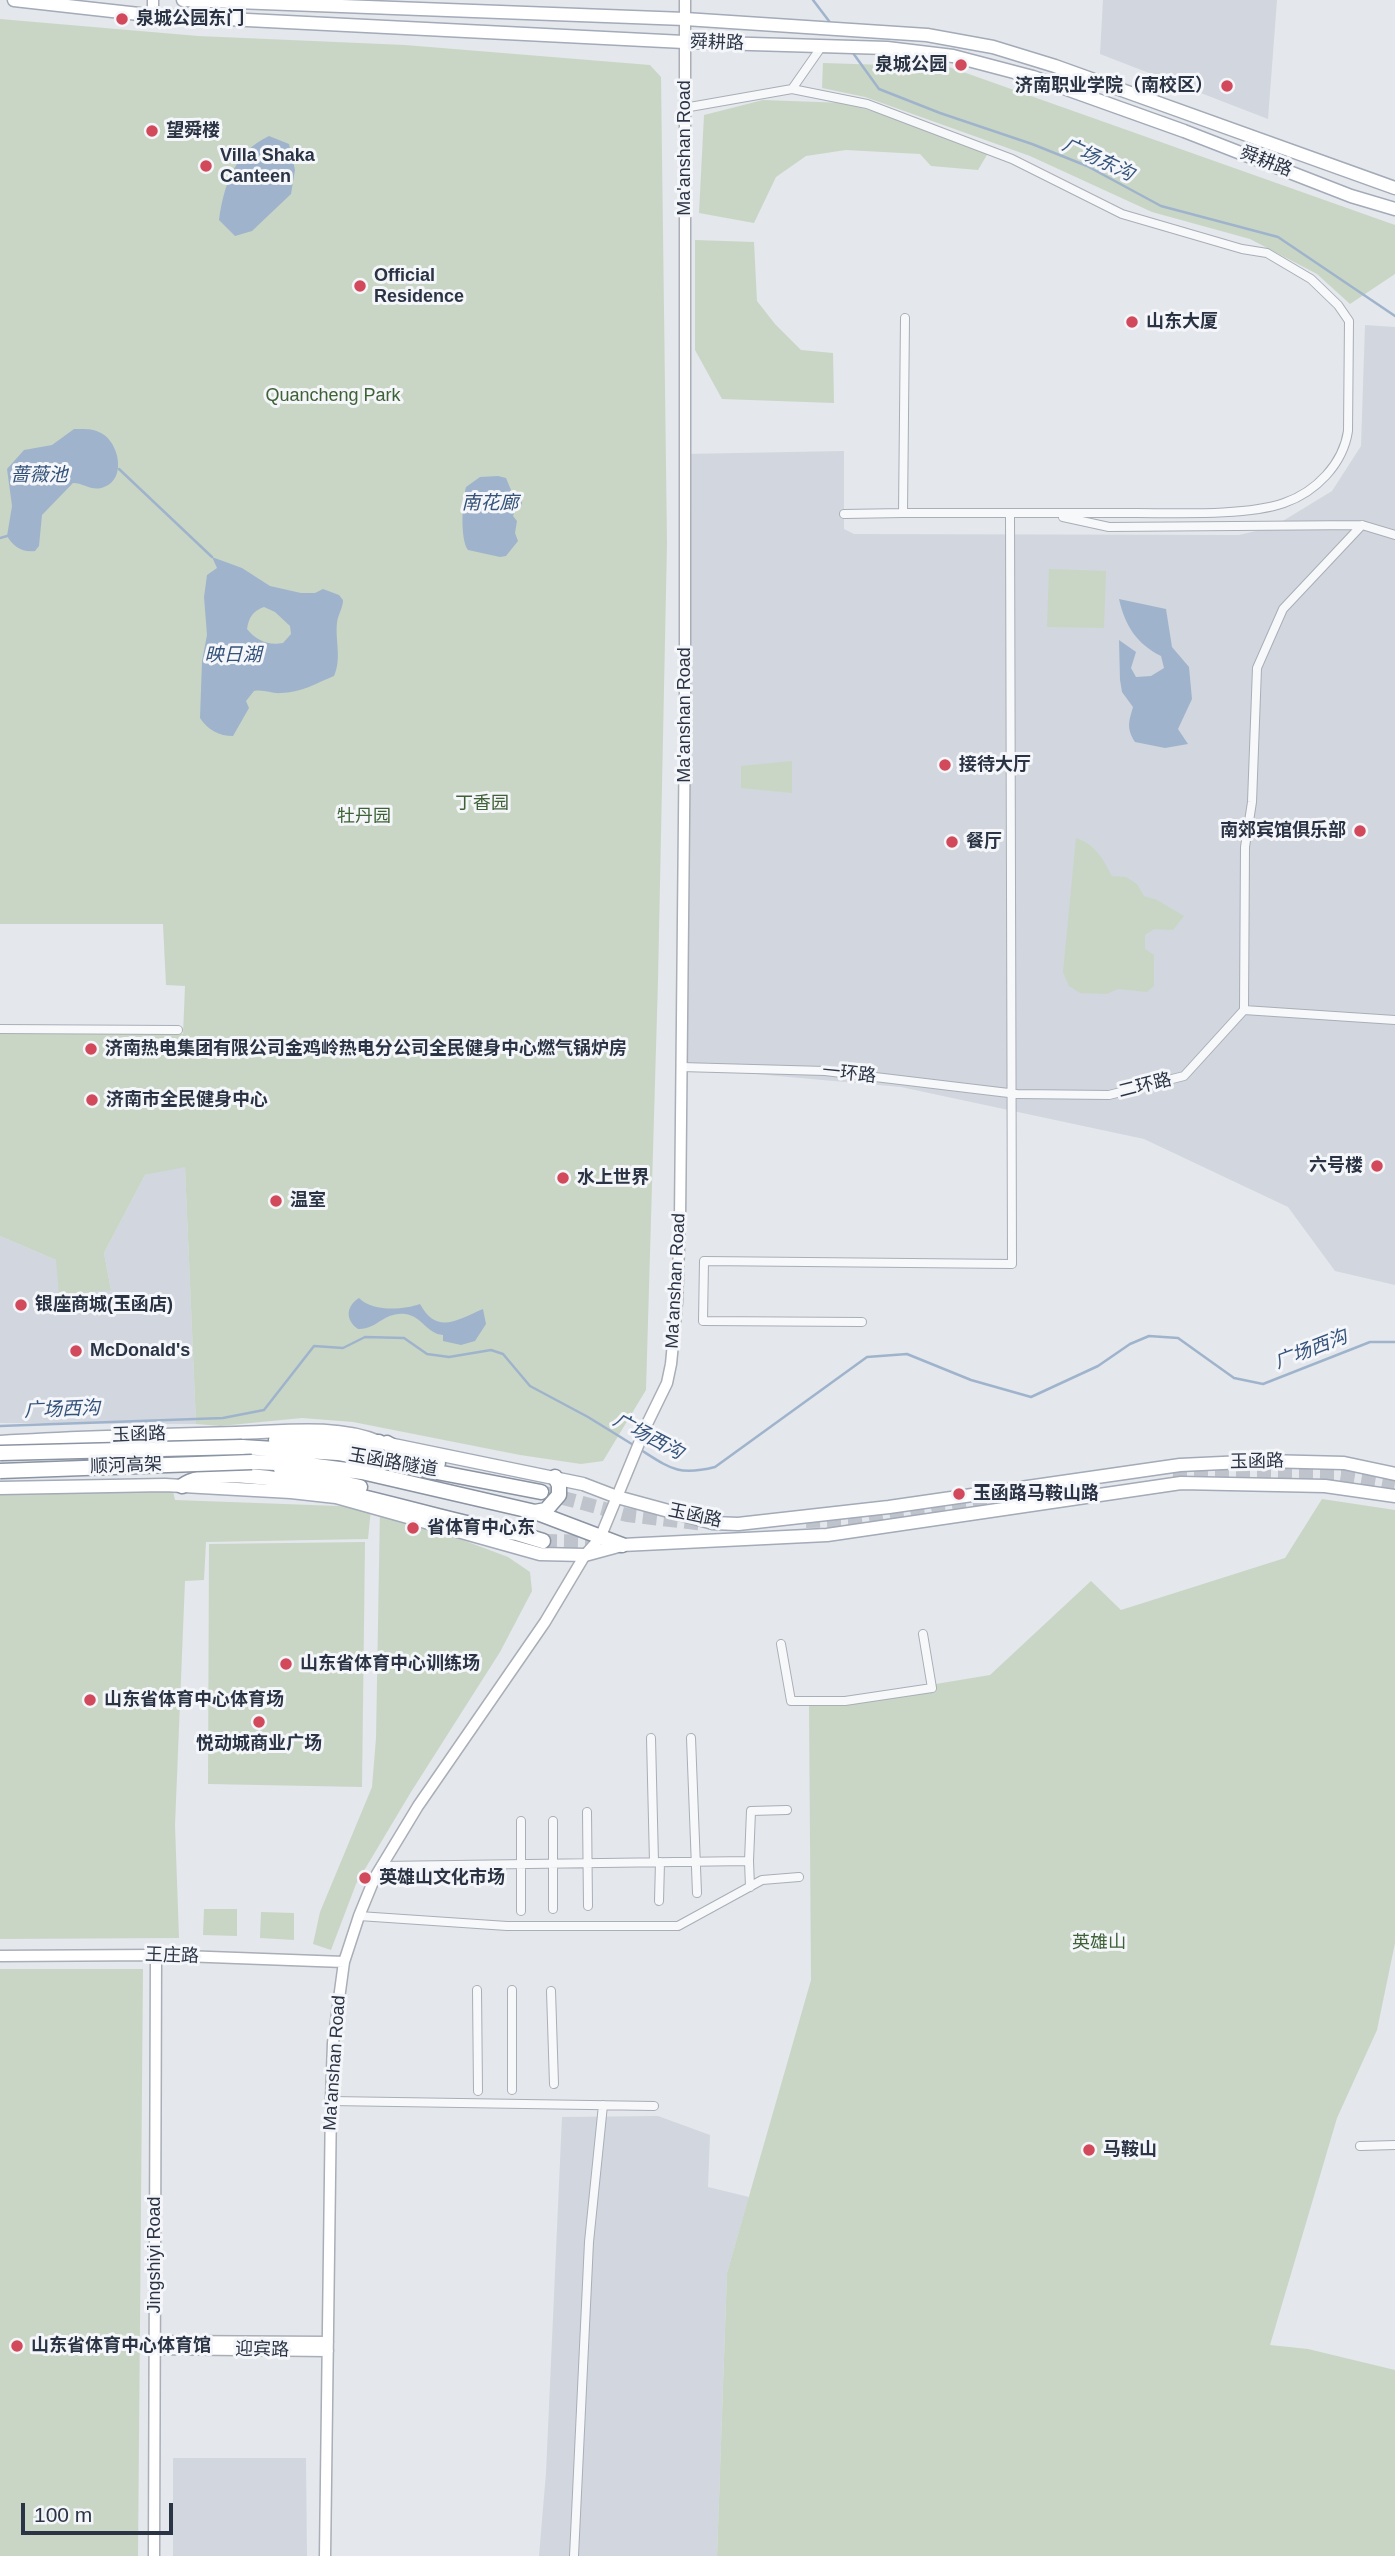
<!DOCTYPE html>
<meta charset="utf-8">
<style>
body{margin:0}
#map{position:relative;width:1395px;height:2556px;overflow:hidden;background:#e4e7ec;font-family:Helvetica,sans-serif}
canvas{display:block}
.scale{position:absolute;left:21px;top:2503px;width:152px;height:32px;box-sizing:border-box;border:4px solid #2b3445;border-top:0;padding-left:9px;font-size:21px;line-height:24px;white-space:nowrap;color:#2b3445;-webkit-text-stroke:5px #f4f6f9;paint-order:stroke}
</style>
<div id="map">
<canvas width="1395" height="2556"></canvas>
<div class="scale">100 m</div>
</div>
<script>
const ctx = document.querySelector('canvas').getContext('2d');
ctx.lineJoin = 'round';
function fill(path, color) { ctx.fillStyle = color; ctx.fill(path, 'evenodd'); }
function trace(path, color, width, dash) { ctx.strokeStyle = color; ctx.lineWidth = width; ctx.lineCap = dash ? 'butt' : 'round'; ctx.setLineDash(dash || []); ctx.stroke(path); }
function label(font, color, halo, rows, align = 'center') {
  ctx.font = font + ' Helvetica,"Noto Sans SC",sans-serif'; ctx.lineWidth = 6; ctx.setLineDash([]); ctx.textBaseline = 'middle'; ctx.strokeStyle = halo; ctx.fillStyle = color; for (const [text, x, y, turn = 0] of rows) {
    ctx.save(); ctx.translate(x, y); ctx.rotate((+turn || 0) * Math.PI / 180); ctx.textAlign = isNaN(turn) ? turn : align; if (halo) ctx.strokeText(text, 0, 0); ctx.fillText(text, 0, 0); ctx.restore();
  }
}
fill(new Path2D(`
 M1103,0h174l-9,119 -168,-65z
 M1365,325l30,2v958l-60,-14 -47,-64 -144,-68 -243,-52 -213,-19 -3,-614 159,-3v78l10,5 385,1 34,-8 59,-36 29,-45z
 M185,1166l11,258 -196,-1v-187l56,24 55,30 -7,-37 41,-78z
 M658,2116l52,19 -2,52 41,10 -22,76 -10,283h-178l7,-83 16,-356z
 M173,2458h133l1,98h-134z`), '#d2d6de');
fill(new Path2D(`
 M0,19l198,17 207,9 245,20 11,12 6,466 -9,437 -12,410 -43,71 -22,3 -61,-9 -167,-33 -51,-4 -82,8 -24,-2 -11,-257 -40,8 -41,78 7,37 -52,5 -3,-35 -56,-24v-202h183l2,-48 -19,-1 -3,-61h-163z
 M823,63l126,4 446,158v49l-45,30 -33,-30 -67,-35 -98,-27 -122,-56 -165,-59 -43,-9z
 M763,100l83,3 145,45 -13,22 -47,-4 -11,-12 -74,-4 -40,6 -30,21 -22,46 -55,-10 5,-98z
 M695,240l59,2 3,59 18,23 26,26 32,3 1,50 -112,-4 -27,-49z
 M1049,569l57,2 -2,57 -57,-1z
 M792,761v32l-51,-5v-22z
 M1076,838c19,6 27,21 36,38l14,1 11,7 7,12 13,4 27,16 -11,14 -19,-1 -9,6v14l9,6v31l-7,6 -29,-3 -11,5 -27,-1 -11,-7 -6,-14z
 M173,1491l2,9 191,7 5,2 -3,30 -162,3 -2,38 -19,1 -10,244 4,113 -179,1v-444z
 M1322,1499l73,11v433l-18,87 -40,88 -67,227 38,4 87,21v186h-678l10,-283 84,-293 -2,-275 181,-30 101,-94 30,29 164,-52z
 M380,1509l128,48 22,15 2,19 -32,61 -89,140 -55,92 -25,66 -18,-6 7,-32 52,-125 4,-49z
 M365,1542l-3,245 -154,-3 1,-240z
 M204,1909h33v27l-34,-1z
 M261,1912l33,1v27l-34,-2z
 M0,1969h143l-5,587h-138z`), '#c9d6c5');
fill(new Path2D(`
 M269,136l20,8 6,26 -4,24 -39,37 -17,5 -16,-16c5,-36 16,-68 50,-84z
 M74,429c9,0 19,-1 27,4 18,9 26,46 3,54 -12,5 -20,-4 -31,-4l-31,32 -3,31 -4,5c-13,2 -22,-5 -28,-15l5,-30 -5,-37 17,-19 28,-5z
 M498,476l8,2 5,12 10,6 1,8 -6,5 -3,7 4,5 -2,12 3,8 -12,15 -6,1 -32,-7c-8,-10 -6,-50 -2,-63l14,-10z
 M212,557l30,11 28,18 31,7h14l8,-4 16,6 4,5c0,8 -5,14 -6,23 -2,18 5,35 -3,53 -17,7 -34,17 -53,17 -9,1 -17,-4 -27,-2l-8,10 3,7 -16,28c-14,0 -25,-6 -33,-18l2,-57 5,-26 -3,-38 3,-22 10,-7zM264,607l11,5 15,14 1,8 -8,9c-15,3 -27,-3 -36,-14 2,-12 6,-18 17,-22z
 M1119,599l47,10 6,38 17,20 3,32 -14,30 10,15 -23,4 -30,-6c-9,-14 -6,-21 -2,-35l-11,-15 -2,-12 -1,-40 17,12 -5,16 5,9 15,-1 13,-8 -3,-12c-24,-12 -36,-30 -42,-57z
 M359,1298c14,14 44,12 61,6 17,31 37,16 63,5l3,15 -11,17 -14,4 -18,-4v-6c-16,-1 -21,-19 -38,-21 -22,-2 -28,16 -47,15 -13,-9 -12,-23 1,-31z`), '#9fb4cc');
trace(new Path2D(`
 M813,0l19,25
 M853,53l26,36 61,24 92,31 55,22 74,40 117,31 117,79
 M119,469l93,88
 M0,538l7,-2
 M0,1426l223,-8 41,-8 50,-64 29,2 22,-11 39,1 23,16 22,3 42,-7 12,4 27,32 58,31 47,29
 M641,1450c30,19 38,26 74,17l152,-110 40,-3 64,26 60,17 67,-31 32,-22 19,-8 29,2 56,40 29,6 107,-42h25`), '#9fb4cc', 2.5);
trace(new Path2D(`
 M1173,1472l168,2 54,9
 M541,1492l86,23 78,9
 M806,1521l46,-1 180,-28
 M543,1541l65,1`), '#bfc3cb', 14, [14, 7]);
const street = new Path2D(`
 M792,89l30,-43
 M684,108l108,-19 75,15 145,55 110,55 120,35 25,4 44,26 27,26 11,16 -1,110c-5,33 -32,61 -64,72 -37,13 -107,10 -147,10 -78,0 -156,0 -234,0
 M844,514l59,-1 2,-195
 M1063,517l46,10 253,-2 33,10
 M1362,525l-79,84 -26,59 -5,134 -7,45 -1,163 151,10
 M0,1029l178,1
 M681,1067l144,4 192,23 92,1 75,-19 60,-66
 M862,1322l-159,-1 1,-60 308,3 -2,-751
 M781,1644l10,57h54l87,-13 -9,-54
 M651,1738l3,124
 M691,1738l6,155
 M587,1812l1,94
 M521,1821v90
 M553,1821v88
 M749,1861l2,-50 36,-1
 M381,1866l368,-5 1,26
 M659,1901l1,-39
 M359,1916l148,10h171l84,-46 37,-3
 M477,1990l1,101
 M512,1990v100
 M551,1991l3,93
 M331,2101l323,5
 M1360,2146l35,-1
 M574,2556l15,-314 14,-137`);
const secondary = new Path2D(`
 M153,15v-15
 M0,1956l156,-1 188,7
 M154,2341l174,1
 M154,2349l174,2
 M154,2556l2,-601
 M325,2556l6,-455 2,-58 11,-81 15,-46 16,-39 43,-71 127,-184 40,-67 15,-17 47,-114 20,-41 4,-19 6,-62 3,-83 5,-500v-719`);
const primary = new Path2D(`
 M14,0l134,15 536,27 203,6 66,8 80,21 151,54 167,65 44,13
 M183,0l502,19 242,16 66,12 62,19 340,122
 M0,1442c79,-5 157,-7 236,-9 46,-1 99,-9 143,9l204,42 34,13 96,26 25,1 151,-17 291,-42 85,-4 79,2 51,11
 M0,1488l165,-3 126,7 45,5 204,57 45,1 37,-10 205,-10 354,-52 144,3 70,10`);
const highway = new Path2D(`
 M276,1440l96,4 7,-2
 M387,1443l19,11 32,9
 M242,1447l96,6 203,39
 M252,1462l49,2 61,8 173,40 87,33
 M281,1469l79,18
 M182,1486c54,-39 265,40 335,47
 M535,1512l11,-2 13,-15v-10l-4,-8
 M510,1531l33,10`);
trace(street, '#a9aeb7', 10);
trace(secondary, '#a9aeb7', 13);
trace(primary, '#a3abb8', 15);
trace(highway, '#8b94a3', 17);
trace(street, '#f7f8fa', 8);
trace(secondary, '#fff', 10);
trace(primary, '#fff', 12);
trace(highway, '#fff', 14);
const highwayBridge = new Path2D(`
 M0,1453l242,-6
 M0,1471l252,-9`);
trace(highwayBridge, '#8b94a3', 17, []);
trace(highwayBridge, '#fff', 14);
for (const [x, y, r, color] of [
 [122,19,7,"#d1495b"],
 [961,65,7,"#d1495b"],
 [1227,86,7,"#d1495b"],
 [152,131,7,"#d1495b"],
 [206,166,7,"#d1495b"],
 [360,286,7,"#d1495b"],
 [1132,322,7,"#d1495b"],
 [945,765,7,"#d1495b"],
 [1360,831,7,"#d1495b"],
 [952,842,7,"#d1495b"],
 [91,1049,7,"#d1495b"],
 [92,1100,7,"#d1495b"],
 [1377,1166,7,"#d1495b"],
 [563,1178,7,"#d1495b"],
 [276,1201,7,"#d1495b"],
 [21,1305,7,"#d1495b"],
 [76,1351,7,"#d1495b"],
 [959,1494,7,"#d1495b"],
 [413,1528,7,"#d1495b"],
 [286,1664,7,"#d1495b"],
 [90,1700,7,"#d1495b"],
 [259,1722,7,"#d1495b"],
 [365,1878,7,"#d1495b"],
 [1089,2150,7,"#d1495b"],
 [17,2346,7,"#d1495b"]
]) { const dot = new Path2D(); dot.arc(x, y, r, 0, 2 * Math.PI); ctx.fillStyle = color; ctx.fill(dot); trace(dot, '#f4f6f9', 2.5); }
label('bold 18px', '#2b3445', '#f4f6f9', [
 ["泉城公园东门",136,19],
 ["泉城公园",947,65,"right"],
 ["济南职业学院（南校区）",1213,86,"right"],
 ["望舜楼",166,131],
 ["Villa Shaka",220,156],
 ["Canteen",220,177],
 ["Official",374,276],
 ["Residence",374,297],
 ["山东大厦",1146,322],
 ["接待大厅",959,765],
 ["南郊宾馆俱乐部",1346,831,"right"],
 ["餐厅",966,842],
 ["济南热电集团有限公司金鸡岭热电分公司全民健身中心燃气锅炉房",105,1049],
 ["济南市全民健身中心",106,1100],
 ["六号楼",1363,1166,"right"],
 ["水上世界",577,1178],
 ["温室",290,1201],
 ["银座商城(玉函店)",35,1305],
 ["McDonald's",90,1351],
 ["玉函路马鞍山路",973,1494],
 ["省体育中心东",427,1528],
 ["山东省体育中心训练场",300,1664],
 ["山东省体育中心体育场",104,1700],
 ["悦动城商业广场",259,1744,"center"],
 ["英雄山文化市场",379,1878],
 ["马鞍山",1103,2150],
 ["山东省体育中心体育馆",31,2346]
], 'left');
label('18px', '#2b3445', '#f4f6f9', [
 ["舜耕路",717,43,2],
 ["Ma'anshan Road",685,148,-90],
 ["舜耕路",1266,162,21],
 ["Ma'anshan Road",685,715,-90],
 ["一环路",849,1074,6],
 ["二环路",1145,1086,-14],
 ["Ma'anshan Road",676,1281,-87],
 ["玉函路",139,1435,-2],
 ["玉函路",1257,1462,-1],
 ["玉函路隧道",393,1463,10],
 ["顺河高架",126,1466,-2],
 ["玉函路",695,1516,12],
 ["王庄路",172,1956,2],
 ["Ma'anshan Road",335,2063,-86],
 ["Jingshiyi Road",155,2255,-90],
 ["迎宾路",262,2350,1]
]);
label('18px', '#3f6138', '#f4f6f9', [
 ["Quancheng Park",333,396],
 ["丁香园",482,804],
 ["牡丹园",364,817],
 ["英雄山",1099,1943]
]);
label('italic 19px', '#34527a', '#f4f6f9', [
 ["广场东沟",1098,160,25],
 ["蔷薇池",39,476],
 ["南花廊",490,504],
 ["映日湖",233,656],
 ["广场西沟",1311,1350,-21],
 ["广场西沟",62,1410,-2],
 ["广场西沟",648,1437,28]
]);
</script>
